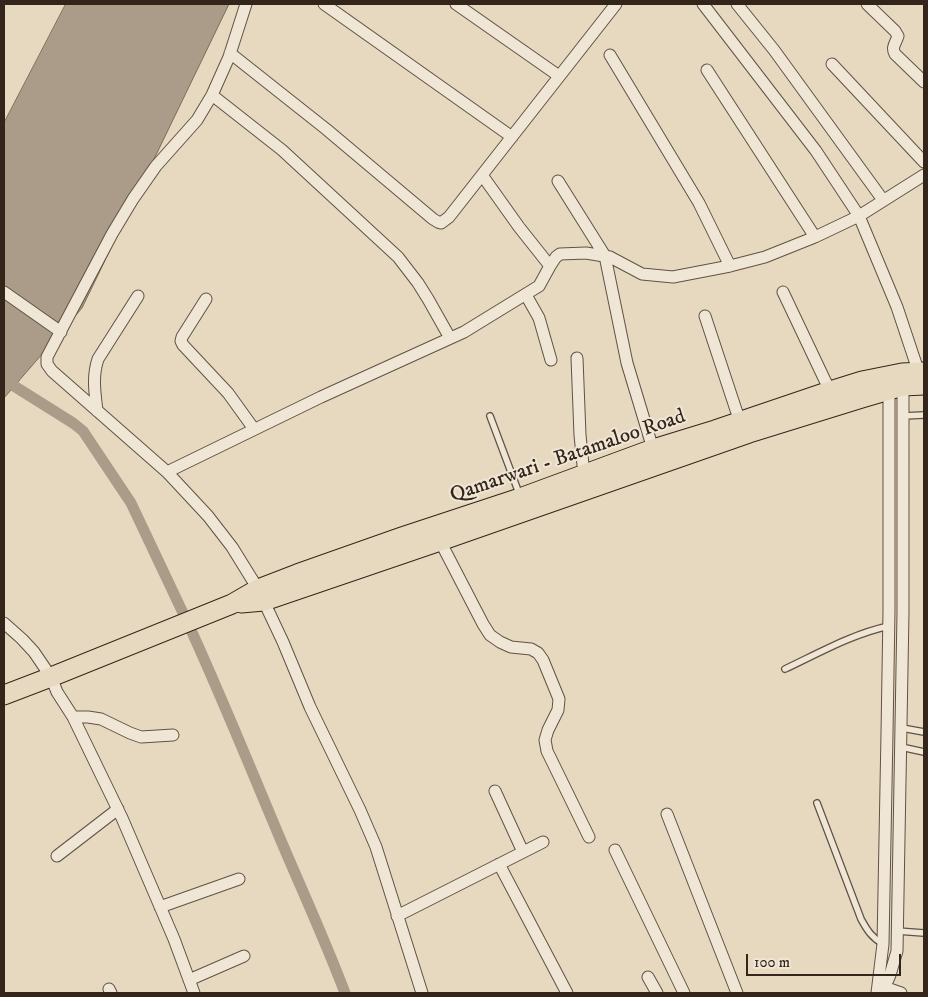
<!DOCTYPE html>
<style>
body{margin:0}
#map{position:relative;width:928px;height:997px;overflow:hidden;background:#e7d9c0;font-family:"IM FELL DW Pica",serif}
canvas{display:block}
.frame{position:absolute;inset:0;border:5px solid #33251a;pointer-events:none}
.scale{position:absolute;left:746px;top:954px;width:155px;height:22px;box-sizing:border-box;border:2px solid #33251a;border-top:0;padding-left:6px;font-size:15px;line-height:18px;white-space:nowrap;color:#33251a;-webkit-text-stroke:4px #efe6d6;paint-order:stroke}
</style>
<div id="map">
<canvas width="928" height="997"></canvas>
<div class="frame"></div>
<div class="scale">100 m</div>
</div>
<script>
const ctx = document.querySelector('canvas').getContext('2d');
ctx.lineJoin = 'round';
function fill(path, color) { ctx.fillStyle = color; ctx.fill(path, 'evenodd'); }
function trace(path, color, width, dash) { ctx.strokeStyle = color; ctx.lineWidth = width; ctx.lineCap = dash ? 'butt' : 'round'; ctx.setLineDash(dash || []); ctx.stroke(path); }
function label(font, color, halo, rows, align = 'center') {
  ctx.font = font + ' "IM FELL DW Pica",serif'; ctx.lineWidth = 4; ctx.setLineDash([]); ctx.textBaseline = 'middle'; ctx.strokeStyle = halo; ctx.fillStyle = color; for (const [text, x, y, turn = 0] of rows) {
    ctx.save(); ctx.translate(x, y); ctx.rotate((+turn || 0) * Math.PI / 180); ctx.textAlign = isNaN(turn) ? turn : align; if (halo) ctx.strokeText(text, 0, 0); ctx.fillText(text, 0, 0); ctx.restore();
  }
}
const water = new Path2D(`
 M66,4h163l-147,304 -78,90v-275z`);
fill(water, '#aa9c88');
trace(water, '#7a6c5c', 1);
trace(new Path2D(`
 M14,386l59,37 10,8 48,72 52,110
 M191,630c31,68 59,137 88,206 22,52 46,104 66,157`), '#aa9c88', 11);
const service = new Path2D(`
 M490,416l30,80
 M903,416l21,-1
 M785,669c34,-16 67,-35 104,-43
 M902,728l22,4
 M901,747l23,5
 M817,803l44,116c6,11 11,19 22,25
 M897,931l27,2`);
const minor = new Path2D(`
 M246,4l-17,53 -17,38 -15,25 -41,46 -23,33 -21,35 -65,123v7l5,7 115,101 41,44 24,31 26,42 25,53 27,65 50,103 16,37 46,146
 M324,4l188,133
 M456,4l103,72
 M703,4l113,147 43,65 38,91 20,60 1,6
 M737,4l37,46 109,150
 M867,4l28,27 3,5c-2,7 -7,11 -3,18l29,28
 M230,53l96,76 107,90 5,3 3,1 8,-6 167,-213
 M610,55l89,148 31,63
 M832,64l92,98
 M707,70l108,167
 M212,95l70,55 116,107 20,26 10,16 22,39
 M482,175l37,52 31,39
 M558,181l47,75 22,107 26,86
 M4,292l57,40
 M783,292l47,99
 M526,295l13,23 12,42
 M206,299l-24,38 -1,4 2,4 45,48 26,36
 M705,316l35,106
 M577,358l3,77 4,40
 M97,411c-2,-18 -5,-34 1,-52l40,-63
 M167,472l154,-75 143,-65 75,-46 11,-20 6,-9 4,-3 26,-1 24,4 32,17 31,3 57,-11 35,-9 50,-20 44,-21 65,-41
 M440,541l43,83 7,11 10,7 11,5 20,2 7,4 5,7 16,39 -1,11 -10,20 -3,10 2,11 42,86
 M4,623l18,16 12,13 17,25 6,15 16,25 49,101 52,121 20,54
 M73,717h15l13,2 29,14 11,4 32,-2
 M495,791l28,61
 M667,814l70,179
 M615,850l69,143
 M57,856l61,-47
 M499,864l68,129
 M160,907l79,-28
 M397,916l146,-74
 M648,977l9,16
 M189,980l55,-24
 M878,985l23,8
 M109,989l2,4
 M877,993l6,-49 4,-211 2,-122v-226
 M882,993l8,-18 7,-24 6,-339v-229`);
const primary = new Path2D(`
 M241,603l23,-2 176,-60 309,-108 113,-35 41,-12 21,-1
 M4,695l47,-18 181,-73 26,-15 39,-15 105,-37 118,-39 133,-49 62,-19 115,-39 32,-10 40,-8 22,-1`);
trace(service, '#605244', 8);
trace(minor, '#605244', 13);
trace(primary, '#33251a', 21);
trace(service, '#efe6d6', 5.5);
trace(minor, '#efe6d6', 11);
trace(primary, '#e7d9c0', 19);
label('21px', '#33251a', '#efe6d6', [
 ["Qamarwari - Batamaloo Road",568,457,-19]
]);
</script>
